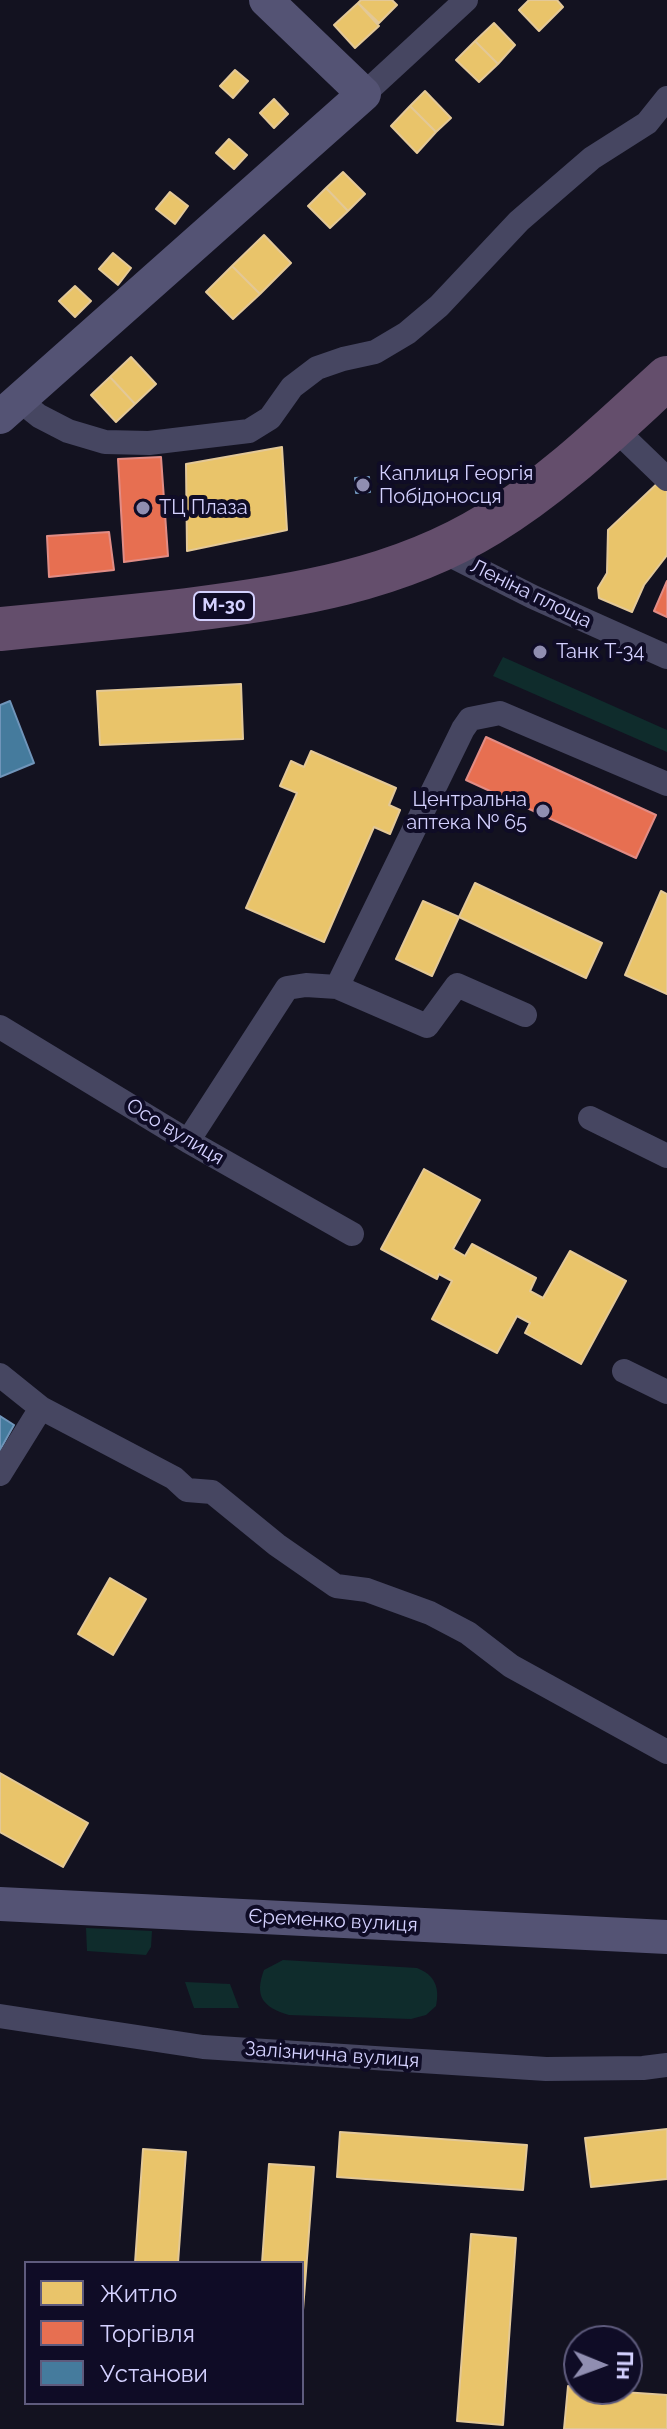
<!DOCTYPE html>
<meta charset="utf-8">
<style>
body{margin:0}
#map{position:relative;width:667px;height:2429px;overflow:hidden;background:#131220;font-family:Raleway,sans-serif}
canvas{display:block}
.legend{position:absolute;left:24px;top:2261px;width:280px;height:144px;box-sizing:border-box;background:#0f0c26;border:2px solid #5e5b7d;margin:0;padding:10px 14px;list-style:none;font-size:24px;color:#d4d1ff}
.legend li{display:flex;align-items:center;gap:16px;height:40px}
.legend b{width:40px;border:2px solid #5e5b7d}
.north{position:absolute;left:563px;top:2325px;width:80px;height:80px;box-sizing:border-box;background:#0f0c26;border:2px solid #5e5b7d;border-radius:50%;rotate:91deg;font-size:22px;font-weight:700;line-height:32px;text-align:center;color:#d4d1ff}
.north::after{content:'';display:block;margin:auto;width:28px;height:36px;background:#908eb1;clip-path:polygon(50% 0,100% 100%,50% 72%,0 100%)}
</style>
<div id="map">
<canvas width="667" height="2429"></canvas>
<ul class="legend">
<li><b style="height:22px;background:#e9c46a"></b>Житло</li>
<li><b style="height:22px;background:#e76f51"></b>Торгівля</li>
<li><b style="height:22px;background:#457b9d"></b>Установи</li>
</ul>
<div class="north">Пн</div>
</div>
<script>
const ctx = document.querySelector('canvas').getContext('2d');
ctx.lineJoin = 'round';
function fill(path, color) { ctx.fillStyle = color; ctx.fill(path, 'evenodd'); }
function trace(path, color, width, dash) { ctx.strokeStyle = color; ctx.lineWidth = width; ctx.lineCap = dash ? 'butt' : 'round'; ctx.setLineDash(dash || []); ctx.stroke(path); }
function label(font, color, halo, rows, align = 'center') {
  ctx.font = font + ' Raleway,sans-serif'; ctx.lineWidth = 8; ctx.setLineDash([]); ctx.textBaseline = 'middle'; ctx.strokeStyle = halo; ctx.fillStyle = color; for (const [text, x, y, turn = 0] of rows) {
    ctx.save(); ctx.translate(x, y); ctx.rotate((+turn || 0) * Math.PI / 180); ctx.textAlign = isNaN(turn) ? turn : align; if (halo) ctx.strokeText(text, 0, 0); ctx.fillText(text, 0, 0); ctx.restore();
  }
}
fill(new Path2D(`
 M503,657l164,73v22l-174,-76z
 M86,1928l66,3 -1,16 -5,8 -59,-4z
 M283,1960l134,8c18,7 23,20 19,38l-10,9 -15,4 -122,-4c-26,-8 -35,-18 -25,-45z
 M185,1982l45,2 9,24h-45z`), '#0f2c2c');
const homes = new Path2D(`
 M361,0h31l5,5 -18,18 -21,-20z
 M529,0h28l6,7 -24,24 -20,-21z
 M358,3l21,23 -24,22 -21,-23z
 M494,23l21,22 -17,19 -23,-23z
 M475,41l23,23 -19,18 -23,-22z
 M235,70l13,11 -15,17 -13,-12z
 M425,91l26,27 -15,14 -26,-26z
 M274,99l14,15 -14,14 -14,-15z
 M410,106l26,26 -19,21 -26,-27z
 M229,139l18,16 -13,14 -18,-16z
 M343,172l22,22 -17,17 -22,-23z
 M326,188l22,23 -18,17 -22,-22z
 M170,192l18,14 -13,18 -19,-15z
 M264,235l27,28 -31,31 -28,-28z
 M113,253l18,15 -13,17 -19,-16z
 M232,266l28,28 -27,25 -27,-27z
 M75,286l16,15 -16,16 -16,-16z
 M131,357l25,27 -21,20 -25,-27z
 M110,377l25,27 -19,18 -25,-27z
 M282,447l5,83 -100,21 -1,-87z
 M662,479l5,5v71l-23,30 -12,27 -33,-14 -1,-10 9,-15 1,-43z
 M241,684l2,55 -143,6 -3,-54z
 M311,751l85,37 -7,17 11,5 -10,24 -16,-7 -50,115 -78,-34 51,-115 -17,-7 11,-25 13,6z
 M475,883l127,60 -16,35 -127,-61z
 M661,891l6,3v100l-42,-19z
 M423,901l36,16 -27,59 -36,-17z
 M424,1169l56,31 -27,49 12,7 7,-12 64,34 -6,13 13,7 27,-47 56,30 -45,83 -56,-31 5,-10 -13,-7 -20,37 -65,-34 20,-38 -13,-7 -2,5 -56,-30z
 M110,1578l36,21 -33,56 -35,-21z
 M0,1773l88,50 -25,44 -63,-35z
 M667,2129v50l-76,8 -6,-49z
 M340,2132l187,13 -4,45 -186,-13z
 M143,2149l43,3 -8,111h-43z
 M269,2164l45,3 -12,156v-60h-40z
 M471,2234l45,4 -13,187 -46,-4z
 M568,2386l11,3 88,6v34h-103z`);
fill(homes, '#e9c46a');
trace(homes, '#e3c897', 2);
const shops = new Path2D(`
 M161,457l7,99 -44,6 -6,-103z
 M109,532l5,38 -65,7 -2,-41z
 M667,581v36l-13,-6z
 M486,737l170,78 -20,43 -170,-78z`);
fill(shops, '#e76f51');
trace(shops, '#e18c85', 2);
const public = new Path2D(`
 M369,477l1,15 -14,1 -1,-15z
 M10,701l24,62 -34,14v-72z
 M0,1416l14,9 -14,25z`);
fill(public, '#457b9d');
trace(public, '#7095ba', 2);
trace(new Path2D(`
 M364,94l102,-94
 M19,400l20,16 29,15 37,11 44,1 100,-12 21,-13 22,-31 25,-19 26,-9 32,-7 32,-19 32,-27 80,-85 73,-63 55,-35 20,-25
 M613,427l54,52
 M440,550l93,47 134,60
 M337,987l126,-258 7,-10 30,-6 167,71
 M0,1027l188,114 164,93
 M590,1118l77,38
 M188,1141l99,-153 19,-3 31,2 90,39 30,-41 68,30
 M624,1371l43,21
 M0,1375l41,33 133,70 13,12 25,2 65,53 59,41 31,4 63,23 38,20 43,33 156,86
 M0,1474l41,-66
 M0,2016l203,31 343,22 97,-1 24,-3`), '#464661', 24);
trace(new Path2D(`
 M0,417l364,-323 -98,-94
 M0,1904l667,33`), '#545374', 34);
trace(new Path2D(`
 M0,629c63,-6 125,-12 187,-19 105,-13 211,-30 302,-86 66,-40 121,-94 178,-146`), '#644e6c', 44);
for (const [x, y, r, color] of [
 [363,485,8,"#908eb1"],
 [143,508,8,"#908eb1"],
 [540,652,8,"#908eb1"],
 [543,811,8,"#908eb1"]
]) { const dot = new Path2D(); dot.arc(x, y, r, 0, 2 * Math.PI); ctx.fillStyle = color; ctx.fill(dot); trace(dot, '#0f0c26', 3); }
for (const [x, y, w] of [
 [224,606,60]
]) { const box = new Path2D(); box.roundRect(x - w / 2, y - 14, w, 28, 6); ctx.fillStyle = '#0f0c26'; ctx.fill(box); trace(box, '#d4d1ff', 2); }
label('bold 18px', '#d4d1ff', null, [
 ["М-30",224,606]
]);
label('20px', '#d4d1ff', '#0f0c26', [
 ["Каплиця Георгія",379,474],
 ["Побідоносця",379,497],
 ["ТЦ Плаза",159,508],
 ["Танк Т-34",556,652],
 ["Центральна",527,800,"right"],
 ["аптека № 65",527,823,"right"]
], 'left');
label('20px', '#d4d1ff', '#0f0c26', [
 ["Леніна площа",531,594,26],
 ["Осо вулиця",175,1132,31],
 ["Єременко вулиця",333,1921,3],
 ["Залізнична вулиця",332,2055,4]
]);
</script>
